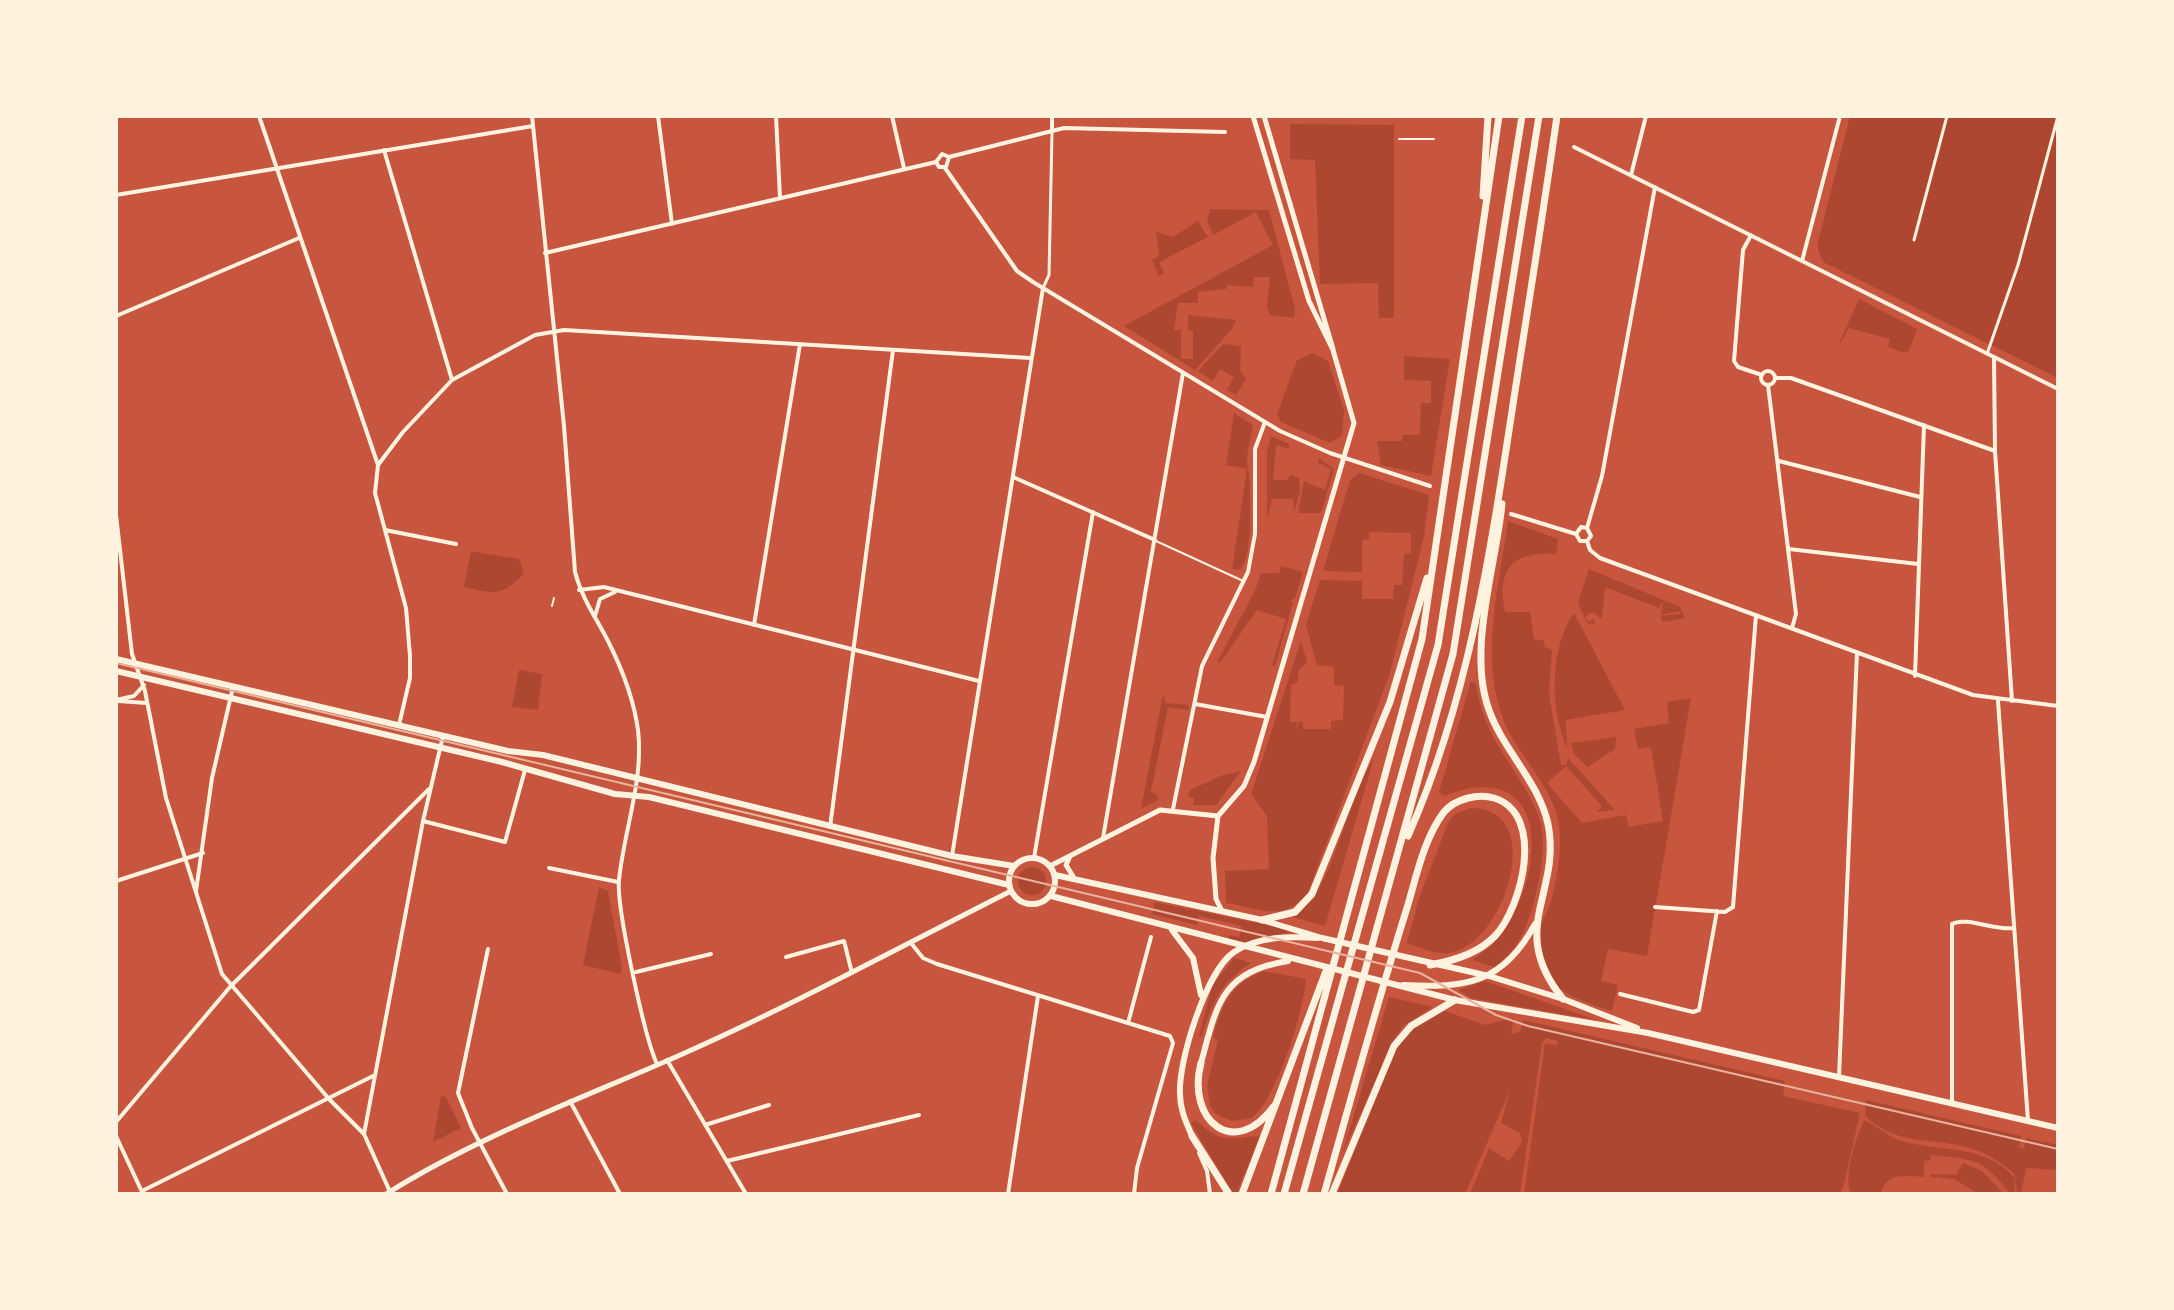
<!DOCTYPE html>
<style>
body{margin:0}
#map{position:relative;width:2174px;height:1310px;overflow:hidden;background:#c8553d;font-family:Bitter,serif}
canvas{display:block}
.frame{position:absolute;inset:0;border:118px solid #fff3e0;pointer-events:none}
</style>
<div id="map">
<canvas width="2174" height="1310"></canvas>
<div class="frame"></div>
</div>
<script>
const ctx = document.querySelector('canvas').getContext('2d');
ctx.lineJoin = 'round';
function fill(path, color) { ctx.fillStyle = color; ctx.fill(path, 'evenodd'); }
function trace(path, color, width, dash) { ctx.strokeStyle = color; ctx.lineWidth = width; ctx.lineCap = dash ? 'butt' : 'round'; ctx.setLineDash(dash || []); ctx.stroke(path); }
fill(new Path2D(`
 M1850,116h208v262l-235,-116 -6,-16z
 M1290,124l104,1v193h-15l-1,-35 -58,1 -5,-124 -25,-1z
 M1210,209l59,1 26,99 -1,9 -24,-3 -3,-8 3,-30h-16l-1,10 -26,-2 -1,4 -28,3v11h-20l-4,27h7v29h12v-28l-5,-1v-15l48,5 -4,9 -37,41 -71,-44 149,-81 -17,-33 -43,23 -6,-14z
 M1198,221l10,16 -49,25 5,11 -5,3 -7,-16 7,-4 -3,-24 17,5z
 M1859,299l58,30 -8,22 -5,2 -16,-6 2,-8 -41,-11 -13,22z
 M1223,344l18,2 -1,24 6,9 -10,16 -9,-5 7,-13 -14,-8 -7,12 -15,-10z
 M1313,353l15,8 16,49 -2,26 -12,7 -49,-21 -4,-8 20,-54z
 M1404,356l46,3 -19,117 -50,-11 -4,-24h25v-6h18l1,-32h10v-22l-27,-1z
 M1234,413l19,12c-2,13 -8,31 -5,43 3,18 6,89 -8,102l-8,-1 15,-100 -21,-4z
 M1271,436l18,8v5l-13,-4 -3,35h15l2,-5 9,3 1,14 -6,20 -1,-13h-21l-5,20v-67z
 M1319,458l15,11 -13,44h-23l6,-32 21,9 6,-21 -13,-6z
 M1359,473l70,22 -5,42 -34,136 -83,222c-26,27 -46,14 -81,8l-1,-32 44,-2 -2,-53 -16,-22 50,-153 6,21 -9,9v11l-7,3 -1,37h7l-1,7 3,-7h4v7h28v-8l12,-1 1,-34 -10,-1v-18l-17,-2 -11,-40 14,-45 42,1v18h31l1,-14h8l2,-31 7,-1v-20l-42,-1v7l-7,1v32l-39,-1 27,-91z
 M1508,521l50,18 -2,15c-43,-3 -60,14 -51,58h25l4,27 10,2 1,6 7,3 -3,44 12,71h5l2,-7 47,52 -18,2 5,-6 -36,-40 -19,17 35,40 44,-8 3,12 34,-6 -12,-74 -13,2 -4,-20 35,-6 -2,-21 24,-4 -44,258 -39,-7 -7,32 17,4 -6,26c-18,-6 -40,-12 -54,-24 -14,-13 -23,-44 -17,-62 3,-8 9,-17 11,-27 6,-25 11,-53 6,-78 -7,-34 -35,-60 -50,-90 -31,-66 -9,-141 0,-209z
 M471,551l48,8 5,15c-25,24 -29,19 -60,13z
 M1281,566l22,6 -8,26 -5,3 3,2 -18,63 -3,-1 14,-46 -29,-9 -37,53 -3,-1 38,-71 6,-18h18z
 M1589,569l91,38 5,11 -23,4 -1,-6 19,-2 -1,-3 -18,4 2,-13 -4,6 -54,-21 -3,32 -9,-7 -8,4 3,6 6,-3 1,6 -8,-2 -9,-20z
 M1574,613l51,97 -59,10 1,28c-17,-38 -18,-100 7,-135z
 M519,670l23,4 -4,36 -26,-3z
 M1471,681l5,3c8,56 38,78 60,126 13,27 5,64 -2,91 -7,27 -16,49 -40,66l-22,-7c73,-43 96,-214 -28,-164l-5,-4z
 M1163,694l3,9 23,2 -1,5 -20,-3 -17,85 6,3 1,5 -17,9z
 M1616,737l-1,12 -27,18 -14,-13 -3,-11z
 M1374,758l-49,168 -32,-9c43,-26 52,-119 81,-159z
 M1241,771l-25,34h-23l1,-7 -6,-1 2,-7 33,-15z
 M1471,808c78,0 33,138 -22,145 -13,2 -29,-6 -42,-10l12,-45 29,-75 7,-9z
 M1018 881a14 14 0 1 1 28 0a14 14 0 1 1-28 0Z
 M599,887l9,4 14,77 -2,6 -37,-9z
 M1154,902l138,28v2l-54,11 -10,-3 2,-5 9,2 3,-11 -43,-10 -2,9 -45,-11z
 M1234,958l17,5c-30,19 -40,41 -49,74l-3,-1 13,-50z
 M1264,971l42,8c-3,33 -28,118 -54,139l-20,3 -16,-7 -6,-9 -3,-19 11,-46 -5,-2c8,-32 18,-55 51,-67z
 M1485,981l111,39 -125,-22 -13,-8z
 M1389,997l44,10 -29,18 -9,13 -52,114z
 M1445,1011l40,14 29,-7 -3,16 9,-2 3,-12 262,61 -2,15 77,17 -17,75 -4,6h-315l21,-151 12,2 1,-4 -12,-3 -4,5 -22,151h-50l19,-46 20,13 13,-19 -2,-9 -19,-10 9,-33 -45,104h-128l59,-146 19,-20z
 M441,1096l5,1 15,31 -28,14z
 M1866,1100l155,36 -2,12 5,1 2,-11 32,7v25l-32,-2 -5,26 -4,-2 -3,-19c-12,-9 -24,-18 -38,-23 -39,-14 -78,-2 -111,-34z
 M1196,1120c27,26 33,17 64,16l-24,58h-3l-42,-71z
 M1864,1120c13,6 24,17 38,21 41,12 80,2 112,36l1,16 -4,1c-30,-36 -33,-34 -80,-39v5l-7,1v16c-18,-1 -39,-5 -43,17h-30c-8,-21 5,-54 13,-74z
 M1963,1163l19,8 22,23h-25l-25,-15 -23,-2 -1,-3 26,1z`), '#ae4732');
trace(new Path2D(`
 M1399,139h35
 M1156,541l85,39
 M552,606l2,-8`), '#fff3e0', 2);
trace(new Path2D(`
 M1914,240l33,-124
 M1043,288l6,-13 3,-142
 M1987,354l31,-89 40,-149`), '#fff3e0', 3);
trace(new Path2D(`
 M259,116l119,349
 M532,116l32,310 11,146c7,27 22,47 34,71 13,26 25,58 29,87 6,50 -14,100 -19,150 -3,26 26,159 38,184
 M658,116l14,108
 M776,116l4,82
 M892,116l12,52
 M1052,129v-13
 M1574,147l484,242
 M384,150l68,230
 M936,162l6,-8 7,3 115,-29 161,4
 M936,162l3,5h7l3,-10
 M945,168l72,103 16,11 247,149 50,22 100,33
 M1631,175l15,-59
 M116,195l417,-69
 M1751,235l-8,15 -9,111 4,6 24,8
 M545,253l391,-91
 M1802,261l38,-145
 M116,316l183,-78
 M1994,357l1,94 17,250
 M1761 378a7 7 0 1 1 14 0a7 7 0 1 1-14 0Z
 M1775,378h16l204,73
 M1768,385l28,229 -4,14
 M1779,461l141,36
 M1013,477l142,63
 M1511,514l65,20
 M116,515l16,139 13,37 21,107 56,176 107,125 35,35
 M1587,528l15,-52 53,-289
 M385,530l71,14
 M1576,534l4,7h7l4,-5 -4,-8
 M1576,534l5,-7 6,1
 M1587,541l3,9 10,8 373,137 85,11
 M1789,549l129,15
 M579,590l25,-3 375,94
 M595,616l5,-17 15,-7
 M754,625l46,-281
 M1915,676l9,-251
 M116,700l18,-4 10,-11
 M118,701l29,2
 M1998,701l30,420
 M1195,704l72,13
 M399,725l11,-47v-22l-4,-48 -31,-115 3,-28 25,-33 49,-52 83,-45 29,-5 466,28
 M1173,809l29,-143 46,-94 7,-38v-85l10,-27
 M423,821l82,21 20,-72
 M830,827l63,-477
 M1103,838l80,-465
 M952,856l91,-568
 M1034,858l59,-346
 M549,868l69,14
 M116,881l87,-28
 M196,891l16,-113 21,-91
 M1655,907l70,5 8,-5 23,-292
 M911,943l12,15 14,6 233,72 3,7 -36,125 -3,26
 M488,949l-30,144 14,35 35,66
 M786,957l58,-16 8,32
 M636,972l75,-18
 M1620,994l73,18 6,-2 18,-99
 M1128,1023l23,-86
 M667,1060l79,134
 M1839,1077l18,-425
 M570,1101l50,93
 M1952,1104v-180c14,-8 43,7 62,4
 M116,1122l114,-135 199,-198
 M705,1125l64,-20
 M116,1136l27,58
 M1199,1153l8,18 3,23
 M727,1161l192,-46
 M142,1191l231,-115
 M391,1194l-27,-60 59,-313 20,-85
 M1008,1194l30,-198`), '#fff3e0', 4);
trace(new Path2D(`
 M1264,116l69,233
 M1070,856l-4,9 8,13
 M1050,866l110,-56 58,6
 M1222,911l-6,-12 -3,-41 5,-42 26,-30 10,-24 100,-339 -21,-73 -24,-49 -56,-185
 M386,1194c91,-57 194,-95 292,-138 113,-50 222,-109 333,-165`), '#fff3e0', 5);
trace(new Path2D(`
 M116,659l392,92 35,4 409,101 62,10
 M116,671l386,91 113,32 34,3 360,88
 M1009 881a23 23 0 1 1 46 0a23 23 0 1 1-46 0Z
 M1055,875l207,45 60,18 167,38 74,23 74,29
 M1051,896l404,104 193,33 410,95
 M1172,930l21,28 8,37
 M1403,985c63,3 100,-1 132,-61
 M1201,1063c16,-59 20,-91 87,-102
 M1192,1136c-6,-14 -12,-26 -12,-42 -2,-32 26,-123 54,-142 24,-16 56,-16 84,-14`), '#fff3e0', 6);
trace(new Path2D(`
 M1483,196l5,-80
 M1502,504c-6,62 -35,146 -13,206 14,40 50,72 59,114 14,69 -42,105 15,175
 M1408,836c60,-135 82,-280 104,-425 15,-98 31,-196 45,-295
 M1262,920l33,-8 17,-18 78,-192 37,-124
 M1201,1063c-15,57 33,98 73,43
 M1192,1136l37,58
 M1242,1194l84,-223
 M1271,1194l151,-555 77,-523
 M1284,1194l154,-549 84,-529
 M1303,1194l150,-540 86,-538
 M1324,1194c27,-95 53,-191 83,-286 9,-30 17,-70 37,-96 11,-13 34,-19 50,-14 52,16 28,109 1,138 -17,18 -42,25 -65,29
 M1332,1194l62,-148 17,-20 44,-26`), '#fff3e0', 7);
trace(new Path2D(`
 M116,663l1304,310 76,42 32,11 530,123`), '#e9b49f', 2);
</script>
